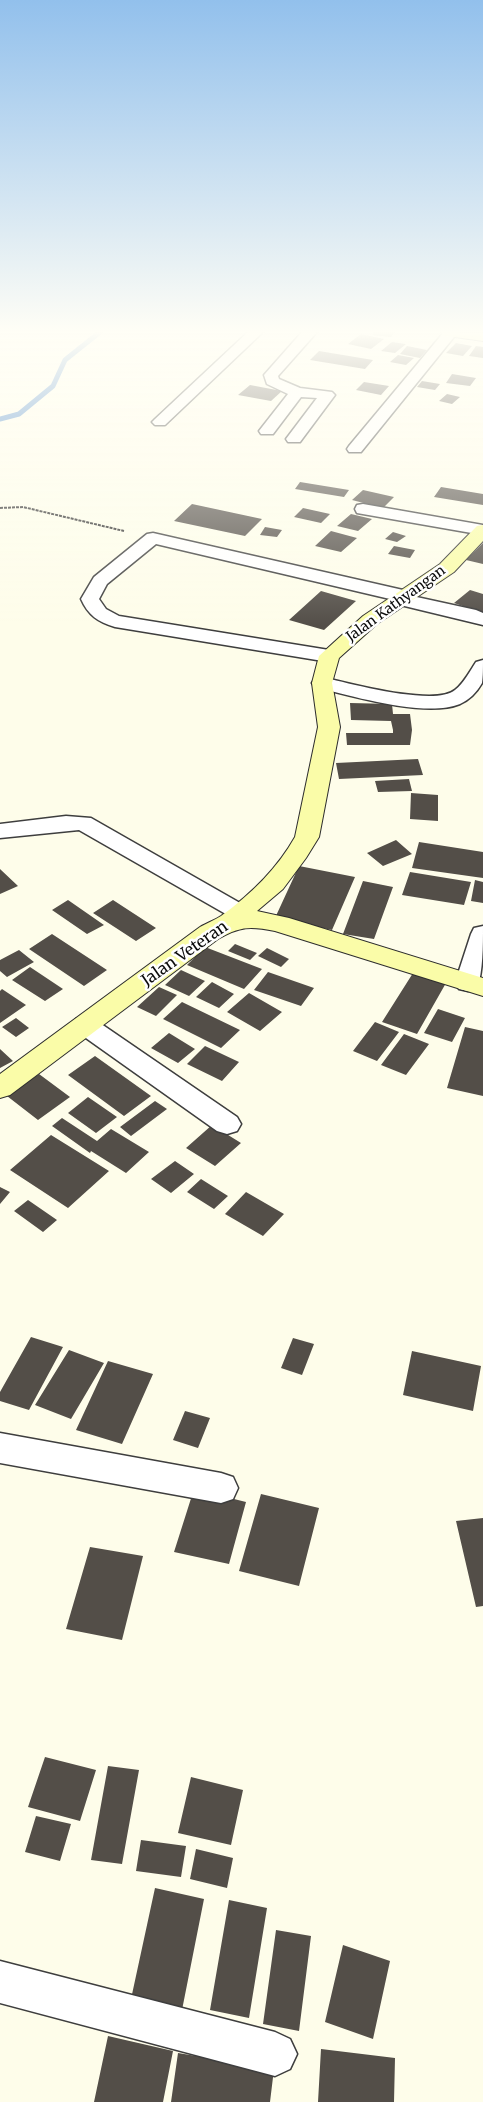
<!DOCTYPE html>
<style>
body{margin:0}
canvas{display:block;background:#fefdea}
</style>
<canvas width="483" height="2102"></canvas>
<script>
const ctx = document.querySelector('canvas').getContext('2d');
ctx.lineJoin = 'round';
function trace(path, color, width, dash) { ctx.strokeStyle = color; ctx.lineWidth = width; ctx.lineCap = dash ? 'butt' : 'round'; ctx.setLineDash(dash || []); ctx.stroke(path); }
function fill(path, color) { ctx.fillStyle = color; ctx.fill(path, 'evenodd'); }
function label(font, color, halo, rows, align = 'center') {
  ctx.font = font + ' Merriweather,serif'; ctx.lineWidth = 5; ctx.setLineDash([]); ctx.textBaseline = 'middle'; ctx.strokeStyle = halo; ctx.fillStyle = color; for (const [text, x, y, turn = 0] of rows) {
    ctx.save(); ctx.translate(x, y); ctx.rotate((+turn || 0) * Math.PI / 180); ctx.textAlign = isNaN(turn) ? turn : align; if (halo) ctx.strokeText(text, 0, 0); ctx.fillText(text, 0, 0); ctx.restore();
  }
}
trace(new Path2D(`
 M0,419l19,-5 34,-28 12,-26 35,-28`), '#3b7dc7', 5);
fill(new Path2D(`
 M374,332h21l-4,5 -19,-2z
 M361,334l23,5 -13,10 -23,-5z
 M392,342l14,2 -11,9 -14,-2z
 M456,343l16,3 -9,10 -17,-3z
 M407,346l20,4 -7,8 -20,-4z
 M476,346l7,1v11l-14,-2z
 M319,351l54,9 -8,9 -55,-9z
 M398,355l16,3 -8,7 -16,-3z
 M452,374l24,4 -6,8 -24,-3z
 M422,381l18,3 -5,6 -18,-3z
 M364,382l25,4 -8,9 -25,-5z
 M250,385l32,6 -11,10 -33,-6z
 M447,394l13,3 -8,7 -13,-3z
 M300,482l49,8 -5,7 -49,-8z
 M441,487l42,7v11l-49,-8z
 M363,490l31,7 -11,11 -31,-8z
 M192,504l70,15 -17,17 -71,-15z
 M303,508l27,6 -9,9 -27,-6z
 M351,514l21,5 -14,12 -21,-5z
 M265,527l17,3 -5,7 -17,-2z
 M331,531l26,7 -16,14 -26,-6z
 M393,532l13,4 -9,6 -12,-3z
 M483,543v21l-17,-4z
 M394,546l21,4 -5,8 -22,-4z
 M470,590l13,4v19l-29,-10z
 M321,591l35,10 -32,29 -35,-10z
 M350,703l42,1 1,10h17l2,16 -2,15h-63l-1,-12h47v-3l-2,-9 -40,-1z
 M418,759l5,16 -84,4 -3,-16z
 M409,779l3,12 -34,1 -3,-11z
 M411,793l27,2v26l-28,-2z
 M396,840l16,14 -29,12 -16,-13z
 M419,842l64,10v26l-71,-10z
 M299,866l56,11 -23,53 -57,-12z
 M0,869l18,17 -18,8z
 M410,872l61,10 -7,23 -62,-10z
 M475,880l8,2v21l-12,-2z
 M363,881l30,6 -19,52 -31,-5z
 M68,900l36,25 -17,9 -35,-24z
 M113,900l43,28 -20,13 -43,-28z
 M52,934l55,36 -23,16 -55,-37z
 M235,944l22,9 -7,7 -22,-9z
 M205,947l57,22 -18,20 -57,-24z
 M267,948l22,11 -8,8 -23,-11z
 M19,950l15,12 -27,15 -7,-6v-11z
 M30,967l33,22 -18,12 -33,-21z
 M181,970l24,11 -16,15 -24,-11z
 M268,972l46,16 -13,18 -47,-16z
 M413,973l33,10 -29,51 -35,-12z
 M212,982l22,12 -15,14 -23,-11z
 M159,987l18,8 -21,21 -19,-9z
 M2,989l24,16 -26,18v-32z
 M249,993l33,19 -22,19 -33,-19z
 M182,1002l58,28 -19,18 -58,-29z
 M438,1009l27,9 -13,24 -28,-9z
 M16,1018l13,10 -13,9 -14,-10z
 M375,1022l24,10 -22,29 -24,-10z
 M465,1027l18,4v65l-36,-8z
 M169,1033l26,16 -17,14 -27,-15z
 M404,1034l25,10 -23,31 -25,-10z
 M205,1046l34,16 -17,19 -35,-17z
 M0,1049l13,12 -13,7z
 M95,1056l56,40 -27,20 -56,-41z
 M39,1074l31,23 -32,23 -31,-24z
 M88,1097l29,20 -21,16 -28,-20z
 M155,1101l12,8 -36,27 -11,-9z
 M62,1118l35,23 14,-12 38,23 -23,21 -35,-22 -1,2 -38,-27z
 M212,1125l29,18 -26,23 -29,-18z
 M51,1135l58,36 -41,37 -58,-38z
 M175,1161l19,13 -23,19 -20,-14z
 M201,1179l27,17 -14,13 -27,-17z
 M0,1187l10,5 -10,12z
 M246,1192l38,22 -21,22 -38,-22z
 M28,1200l29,20 -14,12 -29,-21z
 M31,1337l32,10 -34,63 -29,-9v-9z
 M293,1338l21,6 -12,31 -21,-7z
 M69,1350l35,13 -33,56 -36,-14z
 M412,1351l69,15 -8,45 -70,-16z
 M108,1361l45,13 -31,70 -46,-14z
 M185,1411l25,7 -12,30 -25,-8z
 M194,1489l52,13 -17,62 -55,-12z
 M261,1494l58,14 -20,78 -60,-15z
 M483,1518v88l-7,1 -20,-86z
 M90,1547l53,9 -21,84 -56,-11z
 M45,1757l51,13 -16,51 -52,-14z
 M108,1766l31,4 -17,94 -31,-4z
 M191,1777l52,13 -12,55 -53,-12z
 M36,1816l35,8 -11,37 -35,-9z
 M141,1840l45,6 -5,31 -45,-6z
 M196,1849l37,9 -6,30 -37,-9z
 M155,1888l49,11 -22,111 -51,-11z
 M229,1900l38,8 -18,110 -39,-8z
 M276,1930l35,6 -12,95 -36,-7z
 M343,1945l47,16 -17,78 -48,-17z
 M108,2036l65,15 -10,51h-69z
 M321,2049l74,9 -1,44h-76z
 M178,2053l96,16 -4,33h-99z`), '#534e48');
const street = new Path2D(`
 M248,332h15l-98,93h-10l-3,-3 3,-3z
 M302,332h15l-39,44 1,3 21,9 32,4 3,3 -35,47h-12l-2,-3 31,-41 -16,-1 -28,37h-12l-2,-3 29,-37 -21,-10 -3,-9z
 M444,332h14l-97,120h-12l-2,-3 2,-3z
 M363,504l120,21v10l-126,-22 -2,-4 2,-4z
 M153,533l250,57 7,2 2,4 64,14 7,3v12l-91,-22 -2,-4 -234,-55 -49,40 -8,15 7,10 13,7 210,34 7,2 3,4 -3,4 -7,2 -214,-35c-17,-5 -27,-12 -34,-28l13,-22 53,-43z
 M483,660c0,7 0,17 -1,23 -5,9 -13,17 -22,21 -34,14 -109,-8 -145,-17l-3,-4 3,-4 7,-2c26,6 113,30 133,13 9,-7 15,-19 21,-28z
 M66,816l25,2 156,89 4,5 -4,5 -8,3 -8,-3 -152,-87 -79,8v-14z
 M483,926c0,20 0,45 -6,63l-9,2 -9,-2 -4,-6 16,-49 3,-6z
 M85,1016l9,3 143,98 4,7 -4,7 -10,3 -10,-3 -141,-100 -4,-6 4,-6z
 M0,1433l221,40 12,4 5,11 -5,11 -12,4 -221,-40z
 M0,1961l275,71 15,7 7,15 -7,15 -15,7 -275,-73z`);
const secondary = new Path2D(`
 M441,332l42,1v8l-35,-5 -5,-1z
 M483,525v16l-29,31 -77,52 -38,34 -7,25 8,44 -21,110 -13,21 -23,31 -26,22 32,7 194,60v18l-208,-65c-24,-5 -35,-5 -57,8l-208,156 -10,3v-24l200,-147c7,-4 15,-7 21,-11 29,-21 56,-47 74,-79l23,-110 -6,-44 7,-27 44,-40 77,-52 37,-38z`);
trace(street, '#3e3e3e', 3);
trace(secondary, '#2d2d2d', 2);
trace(new Path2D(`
 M0,508l23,-1 101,24`), '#2d2d2d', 2, [3, 1]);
fill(street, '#fff');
fill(secondary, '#fafca8');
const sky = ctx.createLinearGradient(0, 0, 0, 626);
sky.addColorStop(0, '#92c0ec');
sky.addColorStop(0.53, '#fffef6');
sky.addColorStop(1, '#fffef600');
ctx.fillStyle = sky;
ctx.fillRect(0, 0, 483, 626);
label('14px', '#0b0b0b', '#fff', [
 ["Jalan Kathyangan",396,604,-36]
]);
label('16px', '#0b0b0b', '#fff', [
 ["Jalan Veteran",185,954,-35]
]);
</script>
